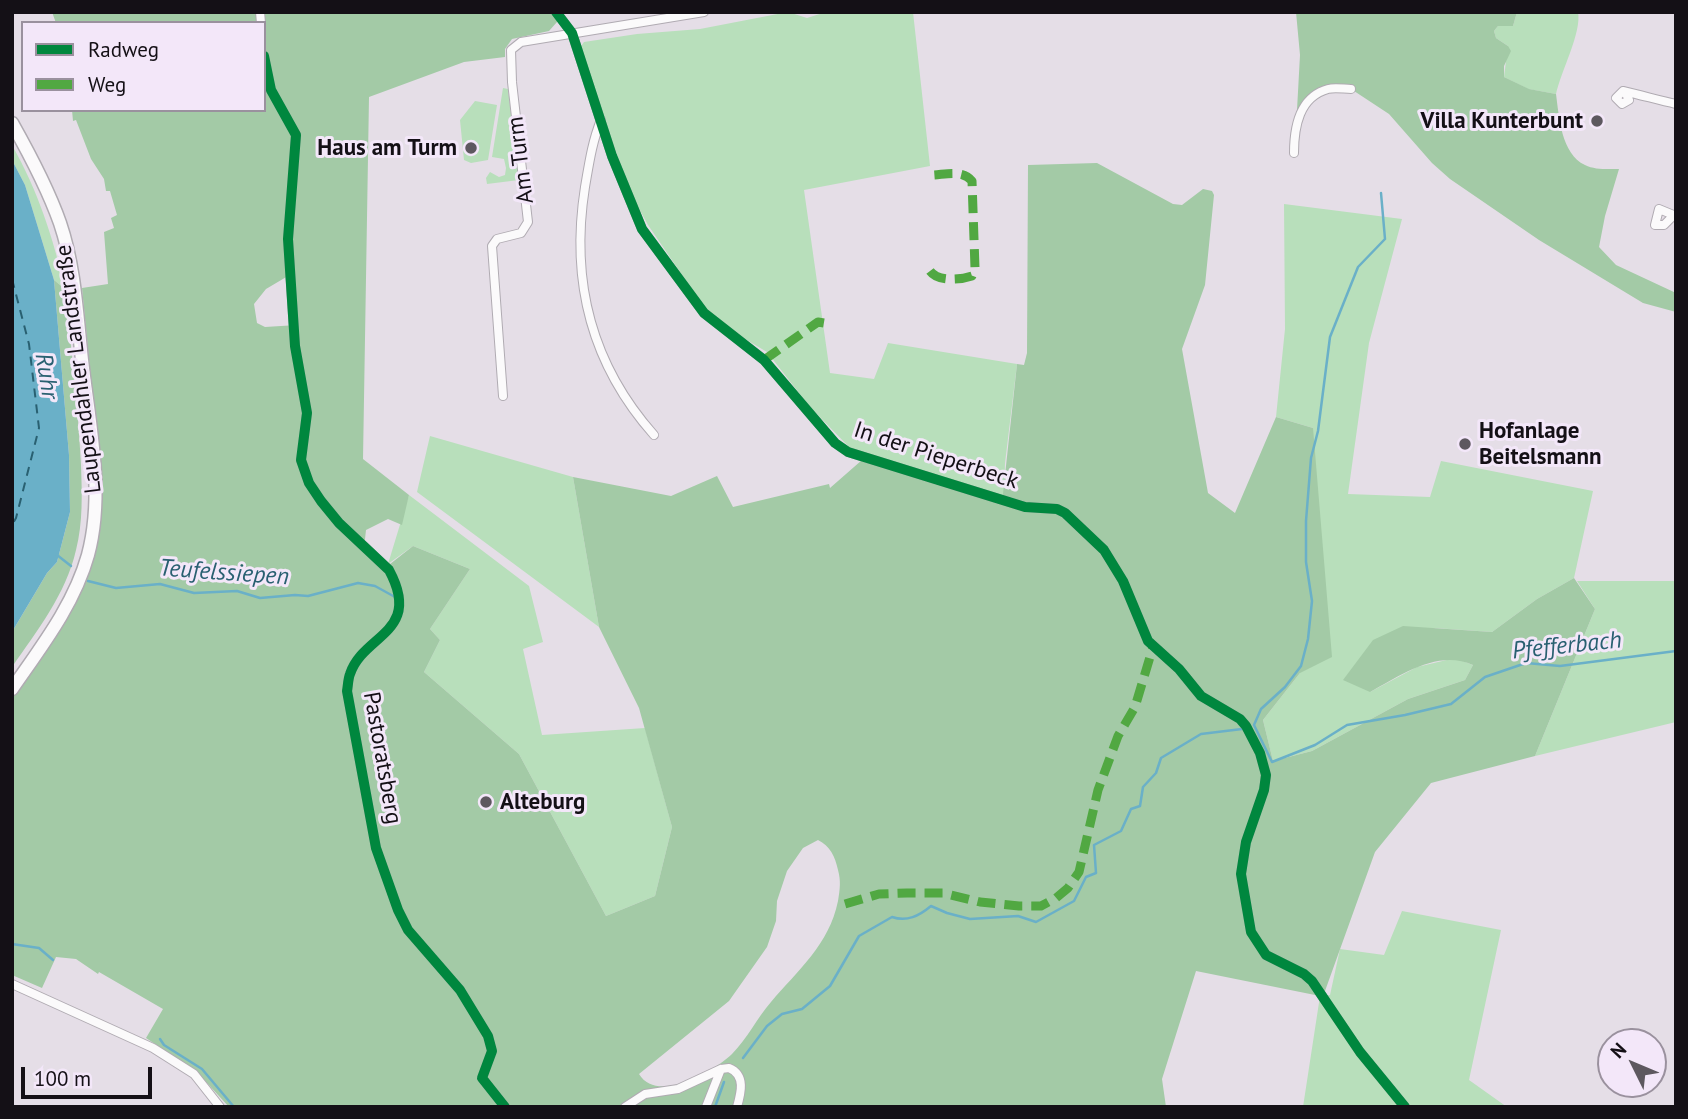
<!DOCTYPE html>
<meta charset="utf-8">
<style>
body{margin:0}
#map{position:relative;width:1688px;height:1119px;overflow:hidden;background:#e5dee7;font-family:"PT Sans",sans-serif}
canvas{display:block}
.frame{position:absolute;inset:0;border:14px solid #141016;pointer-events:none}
.legend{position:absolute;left:21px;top:21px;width:245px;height:91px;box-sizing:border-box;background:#f3e7f9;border:2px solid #9a919e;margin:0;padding:9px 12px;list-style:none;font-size:21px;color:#141016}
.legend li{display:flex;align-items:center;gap:14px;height:35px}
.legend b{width:35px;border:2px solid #9a919e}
.north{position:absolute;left:1597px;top:1028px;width:70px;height:70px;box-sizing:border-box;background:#f3e7f9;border:2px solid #9a919e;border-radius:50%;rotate:313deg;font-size:19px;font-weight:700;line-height:28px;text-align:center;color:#141016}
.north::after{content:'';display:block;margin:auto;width:24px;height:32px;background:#5d585f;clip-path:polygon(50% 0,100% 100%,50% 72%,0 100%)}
.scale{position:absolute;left:21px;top:1067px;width:131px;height:32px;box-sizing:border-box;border:4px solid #141016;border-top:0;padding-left:9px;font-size:21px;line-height:24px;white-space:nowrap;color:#141016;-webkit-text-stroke:5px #f3e7f9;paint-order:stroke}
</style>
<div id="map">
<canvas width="1688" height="1119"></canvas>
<div class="frame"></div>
<ul class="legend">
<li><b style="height:9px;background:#00873e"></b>Radweg</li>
<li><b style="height:9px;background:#51a842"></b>Weg</li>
</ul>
<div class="north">N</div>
<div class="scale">100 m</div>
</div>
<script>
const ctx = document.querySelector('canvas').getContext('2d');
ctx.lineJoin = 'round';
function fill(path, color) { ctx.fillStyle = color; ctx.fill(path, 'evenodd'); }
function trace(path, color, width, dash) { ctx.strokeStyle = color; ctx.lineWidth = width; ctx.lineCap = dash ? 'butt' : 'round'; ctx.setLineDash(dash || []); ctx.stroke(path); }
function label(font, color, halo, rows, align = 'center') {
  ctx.font = font + ' "PT Sans",sans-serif'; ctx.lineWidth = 6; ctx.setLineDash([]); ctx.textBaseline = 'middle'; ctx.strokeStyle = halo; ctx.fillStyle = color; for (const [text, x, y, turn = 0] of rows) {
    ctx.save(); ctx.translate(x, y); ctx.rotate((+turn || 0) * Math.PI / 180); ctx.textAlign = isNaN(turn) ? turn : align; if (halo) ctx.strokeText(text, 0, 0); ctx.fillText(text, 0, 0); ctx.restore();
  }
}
fill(new Path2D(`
 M788,12l19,6 19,-6h87l17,154 -126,24 26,183 44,6 14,-36 129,21 -12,99 -1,33 -153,-47 -41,-42 -43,-55 -37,-22 -24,-20 -58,-85 -17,-31 -52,-145 5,-7 53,-8 63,-5z
 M1517,12h61c4,20 -17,59 -22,82l-28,-5 -24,-12 4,-31 -12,-8 -2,-7 4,-5h15z
 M503,88l5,1 11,91 -32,4 -1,-6 4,-6 9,5 6,-2 1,-7 -2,-9 -12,-2z
 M475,101l22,4 -9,55 -17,3 -7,-3 -4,-40z
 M12,145c26,46 41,92 53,144l-11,-9 -29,-95 -13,-25z
 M1284,204l118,15 -33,124 -21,151 82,3 11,-36 152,30 -19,87 -37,21 -45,33 -58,-4 -64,64 47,-25 38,-9 18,7 -8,15 -57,19 -96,52 -39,10 -10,-41 37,-47 13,-245 -37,-11 9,-88z
 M430,436l143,41 26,150 -182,-135z
 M409,495l120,91 14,56 -20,7 19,86 103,-7 27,99 -17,69 -49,20 -87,-162 -95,-82 16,-32 -10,-11 40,-60 -57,-23 -25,18z
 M1577,581h99v141l-141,34 60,-147z
 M1402,911l99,19 -32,150 38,27h-204l17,-111 10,-1 10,-46 44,6z`), '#b8dfbb');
fill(new Path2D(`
 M52,12l513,1 -16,18 -37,8 -7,10v8l-41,5 -95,35 -6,362 46,36 -7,30 -14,-6 -22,11 -2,18 21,20 28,-22 57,23 -40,60 10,11 -16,32 95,82 87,162 49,-20 17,-69 -33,-119 -40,-81 -26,-150 98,19 46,-20 16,31 96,-23 1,4 32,-28 140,43 15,-139 7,1 3,-12 1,-188 69,-2 76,41 9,1 21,-16 9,2 2,4 -9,90 -23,64 26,144 27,20 41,-96 37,11 19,229 -32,16 -37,47 10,41 39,-10 96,-52 57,-19 8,-15c-35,-16 -72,10 -103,27l-27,-12 30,-40 30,-14 89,6 45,-33 37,-21 21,31 -60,147 -104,27 -56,69 -50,139 -5,5 -124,-25 -34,108 4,28h-937l-32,-35 -51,-34 17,-29 -64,-37 -1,2 -22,-15 -20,-2 -14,31 -30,-13v-279l37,-53 42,-82 9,-90 -18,-183 26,-4 -4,-52 10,-4 -3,-10 6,-3 -7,-24h-4l-2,-12 -13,-20 -15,-39 -3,1 -1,-11h192v-87h-208zM293,273l4,52 -32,2 -8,-4 -3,-19 12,-15zM818,840c12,6 17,16 20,30 3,11 2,19 0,31 -9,44 -40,69 -67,101 -14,16 -24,37 -39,52 -19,18 -75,50 -93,20l90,-73 38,-54 9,-26 1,-20 10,-30 16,-23z
 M1296,12h221l-4,14h-15l-4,5 2,7 12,8 3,5 -7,15v11l25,12 27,5c3,22 5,60 29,71 10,5 22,4 34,4l-14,47 -6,31 17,18 60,28v19l-33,-9 -104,-63 -89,-61 -18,-16 -43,-49 -38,-25 -18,-2 -25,12 -11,11 3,-55z
 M54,280l11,9c6,58 13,117 16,176 1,29 2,57 -5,85 -10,44 -39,81 -64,117v-35l35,-59 10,-11 13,-50 -1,-57z`), '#a3caa6');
fill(new Path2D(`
 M12,160l13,25 29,95 15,175 1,57 -13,50 -10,11 -35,59z`), '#6ab0c8');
trace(new Path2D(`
 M1381,193l4,46 -27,28 -28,70 -12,94 -7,27 -5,63v41l6,39 -4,38 -7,27 -16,21 -24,22 -7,16 18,37 43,-17 32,-20 58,-10 46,-11 34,-27 41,-14 34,3 116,-15
 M57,555l14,11
 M88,581l28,7 44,-4 34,9 43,-2 23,7 35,-3 13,1 50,-13 17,3 20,11
 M12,944l27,4 14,12
 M160,1039l4,6 38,24 32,38
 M743,1058l24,-32 15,-12 20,-5 28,-23 29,-50 33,-19c15,5 27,-1 39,-11l16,7 23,6 48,-3 18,6 38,-21 12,-24 10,-4 -2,-28 27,-14 10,-22 9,-3 3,-19 13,-14 5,-15 40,-24 41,-5
 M715,1107l9,-25`), '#6ab0c8', 2.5);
trace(new Path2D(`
 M12,279l17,65 10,84 -23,90 -4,7`), '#296071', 2, [9, 7]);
const street = new Path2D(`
 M260,12l1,11
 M556,12l16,21 40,123 30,73 62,84 60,47 71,83 13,9 177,55 32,2 8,4 39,37 19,31 25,60 31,28 22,27 39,23 6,7 14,27 6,22 -2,15 -18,52 -5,32 10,58 15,23 38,19 8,7 48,71 45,55
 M264,56l7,34 25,45 -8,104 7,107 12,67 -6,47 8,23 12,18 18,22 50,47c34,63 -26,64 -39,104 -2,5 -2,12 -3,17l29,157 22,62 10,20 52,60 28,46 4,15 -10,27 23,29
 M1625,92l4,8 -7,4 -6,-6 7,-7c18,4 35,9 53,13
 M601,120c-9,22 -12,44 -16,67 -15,94 6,177 69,248
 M1294,153c0,-26 5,-56 34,-64 7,-2 16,0 23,0
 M1673,216l-9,9h-9l4,-16 17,7
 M503,396l-11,-150 5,-7 24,-6 7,-11 -16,-140 -1,-32 10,-8 183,-30
 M12,984l141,64 41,26 26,33
 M625,1107l20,-13 33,-5 43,-20 8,-1c17,7 12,25 8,39
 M706,1107l15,-38`);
const secondary = new Path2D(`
 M12,123c18,32 36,66 48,100 15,44 17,92 22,137 7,63 23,132 6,195 -14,50 -47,92 -76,134`);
trace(street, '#b0abb2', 10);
trace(secondary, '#b0abb2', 15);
trace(street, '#fbfafb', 8);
trace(secondary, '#fbfafb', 12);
trace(new Path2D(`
 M930,271c8,11 30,9 42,5l3,-8 -3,-87c-9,-11 -24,-7 -38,-6
 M764,360l54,-38 12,2
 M845,904l34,-10 28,-1h36l37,9 39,4h22l15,-8 12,-10 11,-16 19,-82 20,-54 17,-29 18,-60`), '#51a842', 9, [18, 9]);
trace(new Path2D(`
 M556,12l16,21 40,123 30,73 62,84 60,47 71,83 13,9 177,55 32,2 8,4 39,37 19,31 25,60 31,28 22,27 39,23 6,7 14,27 6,22 -2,15 -18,52 -5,32 10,58 15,23 38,19 8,7 48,71 45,55
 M264,56l7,34 25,45 -8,104 7,107 12,67 -6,47 8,23 12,18 18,22 50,47c34,63 -26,64 -39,104 -2,5 -2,12 -3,17l29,157 22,62 10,20 52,60 28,46 4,15 -10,27 23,29`), '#00873e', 10);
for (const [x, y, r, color] of [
 [1597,121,7,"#5d585f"],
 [471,148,7,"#5d585f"],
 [1465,444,7,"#5d585f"],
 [486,802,7,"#5d585f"]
]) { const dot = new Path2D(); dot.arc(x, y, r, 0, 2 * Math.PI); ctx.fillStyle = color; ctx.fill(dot); trace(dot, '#f3e7f9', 2.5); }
label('bold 23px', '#141016', '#f3e7f9', [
 ["Villa Kunterbunt",1583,121],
 ["Haus am Turm",457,148],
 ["Hofanlage",1479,431,"left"],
 ["Beitelsmann",1479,457,"left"],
 ["Alteburg",500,802,"left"]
], 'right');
label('23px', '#141016', '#f3e7f9', [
 ["Am Turm",521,160,-97],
 ["Laupendahler Landstraße",79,369,-97],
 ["In der Pieperbeck",936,456,18],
 ["Pastoratsberg",382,758,80]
]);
label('italic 24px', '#296071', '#f3e7f9', [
 ["Ruhr",46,376,81],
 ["Teufelssiepen",224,573,4],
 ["Pfefferbach",1567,646,-6]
]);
</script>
